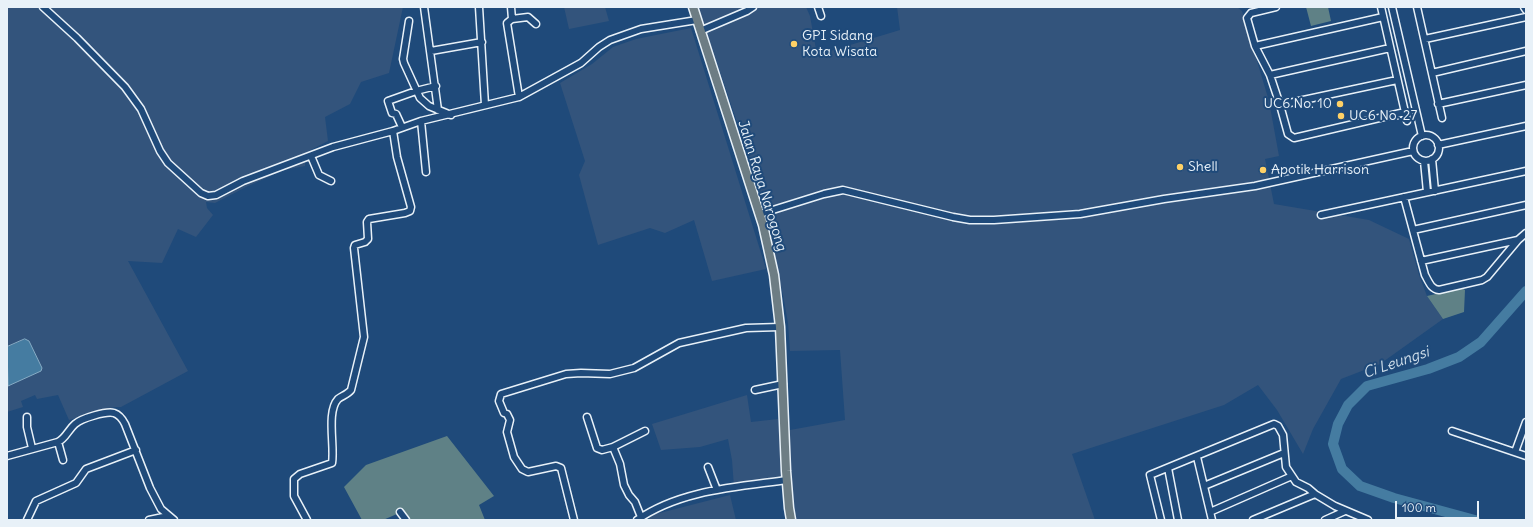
<!DOCTYPE html>
<style>
body{margin:0}
#map{position:relative;width:1533px;height:527px;overflow:hidden;background:#1f4a7a;font-family:Delius,sans-serif}
canvas{display:block}
.frame{position:absolute;inset:0;border:8px solid #e8f1f8;pointer-events:none}
.scale{position:absolute;left:1395px;top:501px;width:84px;height:18px;box-sizing:border-box;border:2px solid #e8f1f8;border-top:0;padding-left:5px;font-size:12px;line-height:14px;white-space:nowrap;color:#e8f1f8;-webkit-text-stroke:3px #1f4a7a;paint-order:stroke}
</style>
<div id="map">
<canvas width="1533" height="527"></canvas>
<div class="frame"></div>
<div class="scale">100 m</div>
</div>
<script>
const ctx = document.querySelector('canvas').getContext('2d');
ctx.lineJoin = 'round';
function fill(path, color) { ctx.fillStyle = color; ctx.fill(path, 'evenodd'); }
function trace(path, color, width, dash) { ctx.strokeStyle = color; ctx.lineWidth = width; ctx.lineCap = dash ? 'butt' : 'round'; ctx.setLineDash(dash || []); ctx.stroke(path); }
function label(font, color, halo, rows, align = 'center') {
  ctx.font = font + ' Delius,sans-serif'; ctx.lineWidth = 4; ctx.setLineDash([]); ctx.textBaseline = 'middle'; ctx.strokeStyle = halo; ctx.fillStyle = color; for (const [text, x, y, turn = 0] of rows) {
    ctx.save(); ctx.translate(x, y); ctx.rotate((+turn || 0) * Math.PI / 180); ctx.textAlign = isNaN(turn) ? turn : align; if (halo) ctx.strokeText(text, 0, 0); ctx.fillText(text, 0, 0); ctx.restore();
  }
}
fill(new Path2D(`
 M7,7h396l-14,66 -28,9 -11,22 -25,13 3,24 -23,12v13l-21,4 -38,17 -31,16 -9,-1 1,6 6,7 -17,22 -18,-8 -16,34 -34,-2 60,110 -67,36h-6l-46,13 -11,-25 -21,4 -2,-4 -14,6 2,6 -16,5z
 M564,7h41l4,14 -40,8z
 M698,7h108l4,9 7,39 83,-25 -3,-23h340l5,4 27,90 10,55 -14,3 9,45 95,16 40,19 10,36 8,21 16,23 -63,45 -39,15 -28,50 -10,25 -26,-44 -19,-25 -34,20 -152,49 23,66h-299l-4,-37 -10,-1 -48,5 -2,-27 -4,-21 -28,8 -39,3 -9,-26 95,-29 4,27 27,-3 1,11h11l55,-10 -5,-70 -50,1 -2,-28 -5,-28 -25,-111z
 M691,28l75,241 -54,12 -18,-61 -29,13 -15,-5 -52,17 -19,-70 6,-14 -25,-78 32,-19 21,-17 23,-8z
 M730,495l6,25h-88l4,-5z`), '#33547c');
fill(new Path2D(`
 M1306,7h22l3,14 -20,5z
 M1462,288l3,2 -1,22 -21,7 -16,-23z
 M447,436l47,60 -15,9 6,15h-75l-6,-9 -21,9h-21l-18,-33 22,-22z`), '#5f8186');
const water = new Path2D(`
 M25,339l4,2 13,27 -1,3 -33,15 -1,-39z`);
fill(water, '#457ca1');
trace(water, '#86abc4', 1);
trace(new Path2D(`
 M1475,520l-81,-22 -34,-12 -18,-17 -9,-25 5,-20 10,-19 19,-19 61,-17 31,-12 22,-15 45,-51`), '#457ca1', 10);
const minor = new Path2D(`
 M43,7l34,31 48,49 16,22 19,42 8,12 33,30 7,3 8,-1 27,-14 90,-34 60,-16 28,-10 98,-24 62,-34 18,-16 11,-7 31,-11 56,-9
 M424,7l14,103
 M479,7l6,98
 M511,7l1,12
 M818,7l3,9
 M1276,7l-25,6 -4,5 8,28 15,29 10,30 8,29 6,4 111,-26
 M1381,7l26,114
 M1392,7l30,129
 M1417,7l25,111
 M1524,7l2,3
 M409,21l-6,38 1,4 16,35 9,8 22,9
 M700,31l47,-20 6,-4
 M1425,39l101,-22
 M1255,46l128,-29
 M431,51l51,-9
 M1432,73l94,-22
 M1270,75l120,-27
 M519,97l-12,-74 5,-4 16,-2 8,7
 M1438,104l88,-19
 M1280,105l117,-25
 M421,121l5,51
 M402,127l-6,-13 -4,-1 -4,-12 28,-10 20,-5
 M1413 148a13 13 0 1 1 26 0a13 13 0 1 1-26 0Z
 M1438,145l88,-19
 M311,156l8,19 12,6
 M1432,159l3,32
 M1424,161l3,31
 M1404,197l21,78c4,7 6,14 14,15l43,-10 5,-3 31,-37 8,-7
 M760,214l64,-20 19,-4 110,27 17,3h24l86,-6 84,-15 91,-13 158,-35
 M1321,215l205,-44
 M1413,230l113,-25
 M1421,261l97,-21
 M755,390l28,-6
 M27,417v10l5,21
 M587,417l10,31 5,2 11,-3
 M1452,431l74,25
 M58,442l5,18
 M1515,452l11,-30
 M7,456l51,-14c8,-4 10,-12 17,-18 7,-6 31,-13 39,-11 6,2 9,7 11,11l25,64 11,21 13,11
 M1197,457l15,63
 M708,467l9,23
 M1168,468l10,52
 M1204,486l80,-33
 M400,512l6,8
 M1210,512l82,-36
 M641,517l-6,-15 -6,-7 -5,-10 -4,-21 -7,-17 32,-16
 M27,520l9,-19 40,-18 10,-14 50,-19
 M149,520l19,-4
 M307,520l-13,-24v-17l6,-5 32,-11c3,-17 -6,-51 6,-64 4,-3 10,-5 13,-9l13,-53 -10,-89 1,-3 10,-3 3,-3 -1,-17 2,-3 36,-6 5,-2 1,-4 -14,-50 -4,-26
 M574,520l-13,-52 -5,-2 -28,6 -6,-3 -8,-12 -7,-25 3,-12 -3,-6 -3,-1 -5,-12 2,-7 65,-20 15,-1 29,1 24,-6 45,-25 67,-15 34,-1
 M637,520c43,-30 99,-33 150,-40
 M1161,520l-11,-45 124,-51 4,2 5,9 3,32 10,15 12,6 7,6 20,12 33,14
 M1253,520l62,-26
 M1325,520l20,-9`);
const major = new Path2D(`
 M693,7l70,218 11,50 6,52 6,144 3,37 2,12`);
trace(minor, '#e8f1f8', 9);
trace(major, '#e8f1f8', 11);
trace(minor, '#1f4a7a', 6);
trace(major, '#6d7d84', 8);
for (const [x, y, r, color] of [
 [794,44,4,"#ffd166"],
 [1340,104,4,"#ffd166"],
 [1341,116,4,"#ffd166"],
 [1180,167,4,"#ffd166"],
 [1263,170,4,"#ffd166"]
]) { const dot = new Path2D(); dot.arc(x, y, r, 0, 2 * Math.PI); ctx.fillStyle = color; ctx.fill(dot); trace(dot, '#1f4a7a', 1.5); }
label('14px', '#e8f1f8', '#1f4a7a', [
 ["GPI Sidang",802,36],
 ["Kota Wisata",802,52],
 ["UC6 No. 10",1332,104,"right"],
 ["UC6 No. 27",1349,116],
 ["Shell",1188,167],
 ["Apotik Harrison",1271,170]
], 'left');
label('14px', '#e8f1f8', '#1f4a7a', [
 ["Jalan Raya Narogong",762,186,73]
]);
label('italic 15px', '#d0dfeb', '#1f4a7a', [
 ["Ci Leungsi",1396,363,-19]
]);
</script>
